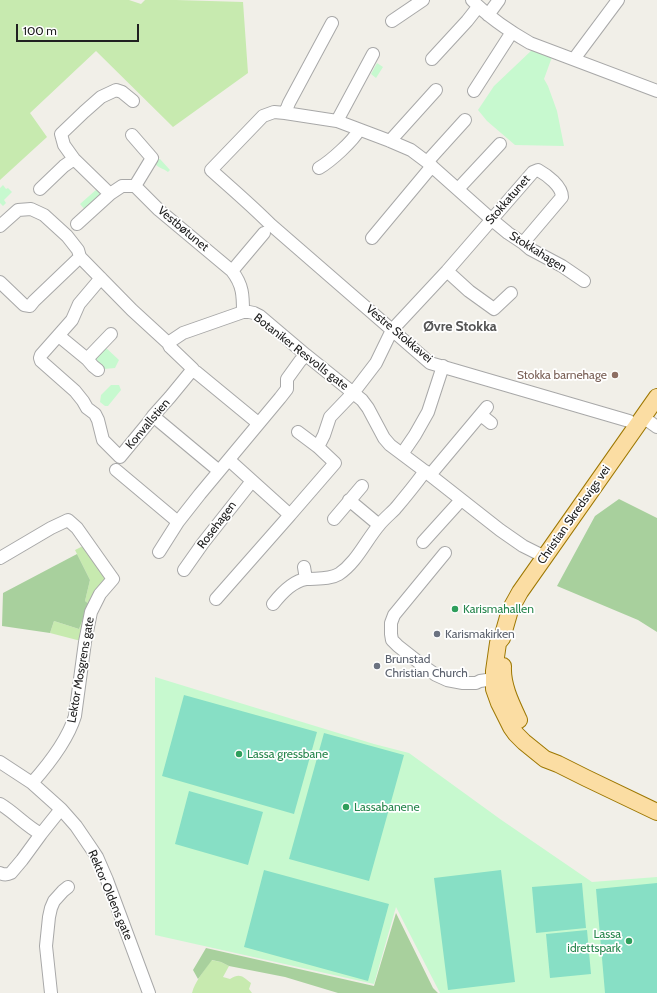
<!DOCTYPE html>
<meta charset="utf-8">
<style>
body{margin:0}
#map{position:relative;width:657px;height:993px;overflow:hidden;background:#f1efe8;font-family:Cabin,sans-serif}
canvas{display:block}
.scale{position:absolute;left:16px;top:24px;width:123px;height:18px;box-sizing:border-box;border:2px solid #212121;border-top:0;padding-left:5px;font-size:12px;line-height:14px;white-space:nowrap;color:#212121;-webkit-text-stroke:3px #fff;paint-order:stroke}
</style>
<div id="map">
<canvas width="657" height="993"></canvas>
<div class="scale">100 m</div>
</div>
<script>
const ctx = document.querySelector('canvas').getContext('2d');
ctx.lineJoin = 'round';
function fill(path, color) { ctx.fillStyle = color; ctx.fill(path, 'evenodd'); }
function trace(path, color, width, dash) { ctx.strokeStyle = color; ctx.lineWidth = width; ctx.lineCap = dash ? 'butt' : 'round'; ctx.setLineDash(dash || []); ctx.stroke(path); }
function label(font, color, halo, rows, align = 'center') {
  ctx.font = font + ' Cabin,sans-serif'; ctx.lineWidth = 3.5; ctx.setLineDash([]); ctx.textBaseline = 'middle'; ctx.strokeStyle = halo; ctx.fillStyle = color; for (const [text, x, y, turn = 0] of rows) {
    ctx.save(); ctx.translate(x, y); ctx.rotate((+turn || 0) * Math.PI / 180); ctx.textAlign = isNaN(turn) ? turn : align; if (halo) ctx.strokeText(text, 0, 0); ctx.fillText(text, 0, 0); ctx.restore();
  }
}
fill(new Path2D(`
 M0,0h129l12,4 4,-4h31l67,2 5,71 -75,54 -77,-76 -66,62 17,24 -47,43z
 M85,545l22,30 -1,7 -25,59 -31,-8 4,-12 25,8 10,-25 -4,-3 5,-21 -15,-30z
 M211,960l10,2 8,4 -6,11 7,2c10,-6 12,-3 21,4l-2,6 3,4h-60c3,-12 13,-23 19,-33z`), '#c7eaaf');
fill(new Path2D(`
 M619,499l38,19v114l-19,-12 -81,-34 38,-70z
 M77,554l13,26 -5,21 4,3 -10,25 -25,-8 -4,12 -48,-7 1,-33z
 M396,913l37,75 5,5h-100l-53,-16 -56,-11 -8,-4 -9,-2 -14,19 -5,-9 13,-22 168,38z`), '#a8d09d');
fill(new Path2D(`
 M533,49l19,8 -8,22 4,7 9,25 7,35 -49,-1 -28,-24 -9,-11 16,-24z
 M377,63l6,4 -7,11 -5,-4z
 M158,159h2l10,11 -2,2c-5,-4 -11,-4 -14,-10z
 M3,185l3,4 2,-1 4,4 -8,8 2,3 -3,3 -3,-3v-15z
 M97,189l3,3v3l-14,16 -6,-7z
 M104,346l15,14 -4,8 -11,1 -9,-8v-3z
 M111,385h8l2,5 -13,16h-3l-5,-4 1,-7z
 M155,677l219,67 35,9 91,66 92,63 65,-5v116h-217l-44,-86 -22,77 -219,-49z`), '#c7f9cf');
fill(new Path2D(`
 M184,695l133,37 -23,82 -132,-38z
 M324,733l80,22 -35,126 -80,-22z
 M189,791l74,21 -15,53 -73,-21z
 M264,870l125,34 -21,77 -124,-34z
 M501,870l14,112 -67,8 -14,-112z
 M582,883l4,45 -50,5 -4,-46z
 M657,883v110h-52l-9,-104z
 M587,930l4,44 -41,4 -4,-44z`), '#87dfc5');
const minor = new Path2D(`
 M472,0c17,18 37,31 58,43l127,48
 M488,15l11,-15
 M392,21l31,-21
 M432,59l35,-38 11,-14
 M574,59l44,-59
 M474,91l38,-59
 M285,113l4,-10 43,-80
 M337,121l36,-67
 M132,135l20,23 -17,28
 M390,141l46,-51
 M427,162l38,-42
 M319,168c12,-7 34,-27 40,-38
 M40,189l24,-23 10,-7
 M458,189l42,-45
 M110,194l-36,-35 -10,-14 -3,-11 23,-22 17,-15 15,-7 6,2 11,9
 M77,224l33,-30 12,-8h13l24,24 73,61c11,14 11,25 11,41
 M0,226l18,-16 13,-1 13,6 23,21 11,14 2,7
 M372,238l60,-72
 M232,271l32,-38
 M447,271l22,20 25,18 17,-16
 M101,278l-22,26 -7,16 -31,35 -1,3 1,3 34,30 8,10 4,7 8,6 3,6 5,20 17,17 28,-34 5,-7 17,-19 23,-28 -23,-22 -2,-4
 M584,281l-22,-15 -32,-17 -7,-6 -15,-10 -17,-14 -64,-57 -16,-12 -21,-9 -53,-20 -52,-8 -11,-1 -11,4 -52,54c20,18 40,35 59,54l160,139 199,58
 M0,282l24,23 6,1 4,-5 46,-44 52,53 36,33 15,-10 60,-21h6l5,1 6,3 46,39 56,45 6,8 16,30 6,7 40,30 70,55 23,16 22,11
 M59,336l28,23 6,7 5,4
 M87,359l24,-25
 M196,372l62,51
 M481,415l10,8
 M643,417l14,10
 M159,421l60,50
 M318,447l6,-12 6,-18 23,-24 23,-30 16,-33 55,-59 86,-99 5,-2c9,5 24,16 24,27l-39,46
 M402,454l13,-19 13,-23 15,-46
 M229,460l61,55 45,-52 -17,-16 -20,-15
 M116,470l62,52
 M430,475l57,-68
 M349,500l30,25
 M334,519l28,-33
 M423,542l38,-42
 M159,552l19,-30 22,-28 80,-96 7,-9v-10l13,-18 6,-6
 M445,553l-51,62 -3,8v11l1,6 6,6 28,22 10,7 11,5 16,3h13l4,-2 14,-2 8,3
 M0,558l51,-30 17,-8 9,8 36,51 -13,15 -9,18 -6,30 -10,74c-7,23 -27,49 -43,67
 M304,567l2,12
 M184,570l19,-27 49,-62
 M216,599l74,-84
 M273,604c7,-9 20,-23 33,-25 11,-1 23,1 33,-5 18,-12 27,-34 41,-50 4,-5 10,-10 15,-15 10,-12 21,-25 30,-38
 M0,762l32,21 29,26 15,17 15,22 6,9 10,23 42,113
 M0,804c15,9 26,22 41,30
 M0,873c4,2 7,2 11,0l11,-13 19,-26 20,-25
 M51,993l-5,-47 3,-29 2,-9 3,-7 9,-10 5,-4`);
const major = new Path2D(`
 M657,397l-137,195 -10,18 -8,28 -4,5 -4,28v18l5,14 12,24 5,7 8,8 21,17 13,5 28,14 71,34
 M503,666c-1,19 8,37 16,54`);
trace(minor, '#a8a8a8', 14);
trace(major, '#9d7701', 18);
trace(minor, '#fff', 12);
trace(major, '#fbdda3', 16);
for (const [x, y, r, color] of [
 [615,375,4,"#8d6e63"],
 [455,609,4,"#2e9e5b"],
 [437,634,4,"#6b7280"],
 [377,666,4,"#6b7280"],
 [239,754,4,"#2e9e5b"],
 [346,807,4,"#2e9e5b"],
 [629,941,4,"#2e9e5b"]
]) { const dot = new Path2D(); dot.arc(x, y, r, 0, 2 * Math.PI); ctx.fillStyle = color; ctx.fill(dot); trace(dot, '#fff', 1.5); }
label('12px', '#212121', '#fff', [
 ["Stokkatunet",508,200,-49],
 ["Vestbøtunet",183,229,40],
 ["Stokkahagen",538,252,32],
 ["Vestre Stokkavei",399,334,40],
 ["Botaniker Resvolls gate",301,352,38],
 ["Konvallstien",148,424,-50],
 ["Christian Skredsvigs vei",574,515,-55],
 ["Rosehagen",217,525,-53],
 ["Lektor Mosgrens gate",81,670,-80],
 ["Rektor Oldens gate",110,895,67]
]);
label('12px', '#785e54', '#fff', [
 ["Stokka barnehage",607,375]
], 'right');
label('12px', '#27864d', '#fff', [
 ["Karismahallen",463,609],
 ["Lassa gressbane",247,754],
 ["Lassabanene",354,807],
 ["Lassa",621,934,"right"],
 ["idrettspark",621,948,"right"]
], 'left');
label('12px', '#5b616d', '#fff', [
 ["Karismakirken",445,634],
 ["Brunstad",385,659],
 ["Christian Church",385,673]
], 'left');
label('bold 14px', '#545454', '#fff', [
 ["Øvre Stokka",460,327]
]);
</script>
